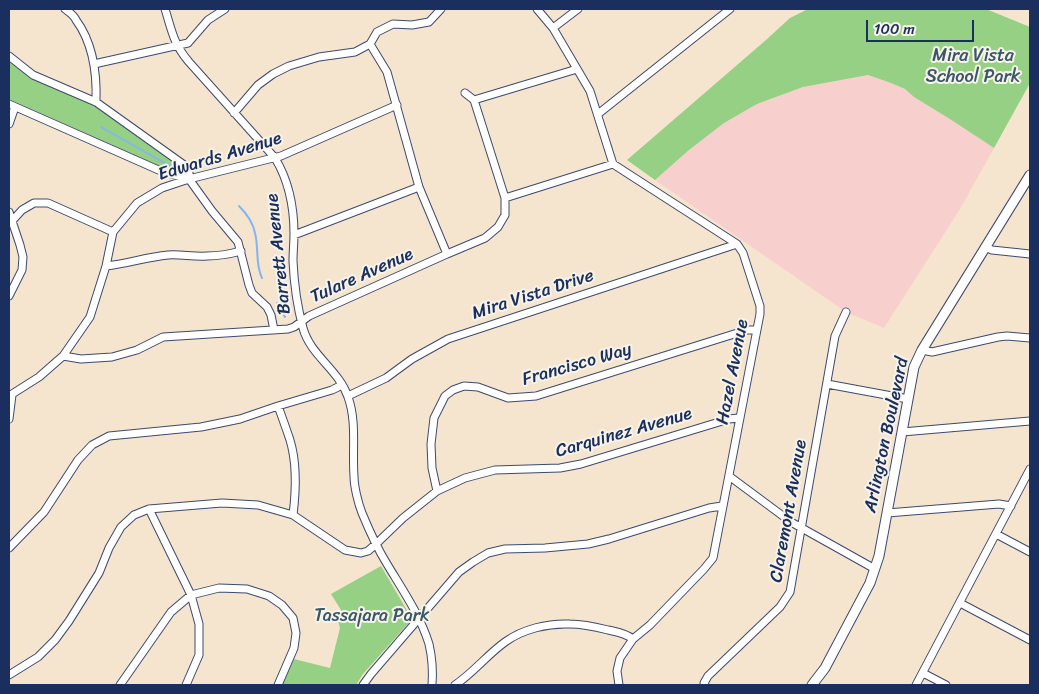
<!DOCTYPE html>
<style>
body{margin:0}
#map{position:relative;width:1039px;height:694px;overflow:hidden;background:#f5e4ce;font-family:Sriracha,sans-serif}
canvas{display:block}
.frame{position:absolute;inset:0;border:10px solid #1b2f5e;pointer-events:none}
.scale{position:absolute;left:866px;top:20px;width:108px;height:22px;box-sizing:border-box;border:2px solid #1b2f5e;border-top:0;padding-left:6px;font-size:15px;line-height:18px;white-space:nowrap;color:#1b2f5e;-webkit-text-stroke:4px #f7f3e8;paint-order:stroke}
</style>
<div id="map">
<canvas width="1039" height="694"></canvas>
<div class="frame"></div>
<div class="scale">100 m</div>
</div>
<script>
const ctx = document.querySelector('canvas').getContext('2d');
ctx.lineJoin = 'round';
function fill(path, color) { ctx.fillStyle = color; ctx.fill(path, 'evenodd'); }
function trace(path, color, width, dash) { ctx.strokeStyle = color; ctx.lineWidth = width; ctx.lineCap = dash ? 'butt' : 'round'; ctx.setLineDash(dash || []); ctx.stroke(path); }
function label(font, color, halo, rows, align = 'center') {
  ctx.font = font + ' Sriracha,sans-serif'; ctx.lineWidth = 4; ctx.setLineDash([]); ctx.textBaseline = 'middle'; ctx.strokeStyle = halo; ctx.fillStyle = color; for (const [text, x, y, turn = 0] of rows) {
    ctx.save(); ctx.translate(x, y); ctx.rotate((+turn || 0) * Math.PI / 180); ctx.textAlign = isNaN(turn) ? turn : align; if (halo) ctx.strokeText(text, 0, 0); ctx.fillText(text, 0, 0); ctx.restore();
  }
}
fill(new Path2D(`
 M868,75l23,8 14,6 9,8 39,24 41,27 -34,61 -76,119 -38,-16 -191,-132 34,-30 35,-27 33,-19 46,-17z`), '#f7d0ce');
fill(new Path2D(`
 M808,9h178l44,18v56l-36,65 -41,-27 -39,-24 -9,-8 -14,-6 -23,-8 -65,12 -46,17 -33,19 -35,27 -34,30 -28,-20 139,-120 24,-22z
 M9,61l23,17 63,28 84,61 2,3 -1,2 -2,1 -14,-5 -155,-69z
 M381,566l31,53 -49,55 -7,11h-74l12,-26 36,9 10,-40 -2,-7 3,-11 -10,-16z`), '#95d084');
trace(new Path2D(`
 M101,127l69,39
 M239,206c7,7 14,16 16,27 4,15 0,31 7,45
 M277,303l8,14`), '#84b5f0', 2);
const minor = new Path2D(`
 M65,9c4,3 9,6 11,11 17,23 21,54 20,82
 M165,9c7,22 8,34 24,53l86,96c14,23 19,49 19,76 0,9 -1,18 -1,27 1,22 4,45 10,67 7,27 36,42 45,69 9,25 4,52 6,79 0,10 4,27 8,37 7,17 15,35 25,51 15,25 33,51 42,80 3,13 4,28 3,41
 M537,9l16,19 37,63 23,73 124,80 6,9 17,53v8l-47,244 -9,11 -54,56 -17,14 -13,19 -3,13 2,14
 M553,28l25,-19
 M370,44l17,28 32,115 28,67
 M9,56l24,19 63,27 91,65 2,6v6
 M94,64l94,-21 20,-23 17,-11
 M465,93l9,7 31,98
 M474,100l103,-31
 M9,104l154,68 26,7 23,32 26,31 11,43 3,8 15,14 4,8 3,15
 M234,113l24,-28 15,-11 16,-8 30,-9 36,-5 15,-8 7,-12 16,-8 19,1 17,-3 12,-13
 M598,114l132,-105
 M9,124l6,-17
 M9,212l11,33 3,12 -1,13 -13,26
 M12,221l10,-11 12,-7h14l65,29
 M294,235l125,-48
 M985,247l7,3 38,4
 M106,266c21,-2 40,-9 62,-11 12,-1 26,2 39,1 12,0 23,-2 34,-5
 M922,350l10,2 66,-15 9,-1 23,2
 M63,356l18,3 31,-2 25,-7 26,-13 125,-8 6,-2 15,-11 138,-62 38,-16 13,-11 7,-12v-17l108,-34
 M827,384l81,15
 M9,396l30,-19 24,-21 27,-39 16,-51 7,-34 24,-29 25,-15 27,-9 92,-23 116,-51
 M348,396l38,-18 26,-19 36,-20 289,-95
 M278,406c4,11 8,22 12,34 7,23 6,51 3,75
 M9,419l3,-24
 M902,432l128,-11
 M729,476l62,46 84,47
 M437,491l-5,-23 -1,-24 3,-26 11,-22 8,-6 11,-4 14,1 30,11 28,-2 211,-66h8
 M149,509l42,86 8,29v31l-13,30
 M887,513l112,-9 12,2
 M996,534l34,18
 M9,548l35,-36 34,-52 14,-15 17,-9 92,-9 39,-8 38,-13 54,-16 10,-5
 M960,603l70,37
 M923,673l23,12
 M9,675l29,-18 17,-17 14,-19 30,-48 10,-25 12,-21 13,-12 15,-6 73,-6 36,2 35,10 52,35 16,3 7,-2 8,-7 27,-26 34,-27 28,-13 30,-8 65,-2 21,-4 148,-45 10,-1
 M120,685l51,-73 20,-17 28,-7 28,1 22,7 13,9 11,13 3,15 -2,15 -16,37
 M363,685l8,-11 88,-102 14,-10 15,-9 17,-4 40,-1 43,-4 21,-5 100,-31 13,-2
 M455,685c18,-12 32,-30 50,-43 18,-13 43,-19 65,-18 13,0 26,3 38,6 9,2 17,3 25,9
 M705,685l-1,-2 4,-7 72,-69 10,-15 45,-256 11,-24
 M916,685l114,-216`);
const major = new Path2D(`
 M812,685l13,-17 45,-85 9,-27 35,-189 8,-17 108,-175`);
trace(minor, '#3c4a6f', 9);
trace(major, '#3c4a6f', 11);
trace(minor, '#fff', 7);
trace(major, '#fff', 9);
label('18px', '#3a5768', '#f7f3e8', [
 ["Mira Vista",973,56],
 ["School Park",973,77],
 ["Tassajara Park",372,616]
]);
label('18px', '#1b2f5e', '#f7f3e8', [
 ["Edwards Avenue",220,157,-17],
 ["Barrett Avenue",279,254,-96],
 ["Tulare Avenue",362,276,-24],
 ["Mira Vista Drive",533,295,-18],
 ["Francisco Way",577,365,-16],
 ["Hazel Avenue",733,372,-79],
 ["Carquinez Avenue",624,433,-16],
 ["Arlington Boulevard",887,435,-78],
 ["Claremont Avenue",789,511,-80]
]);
</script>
